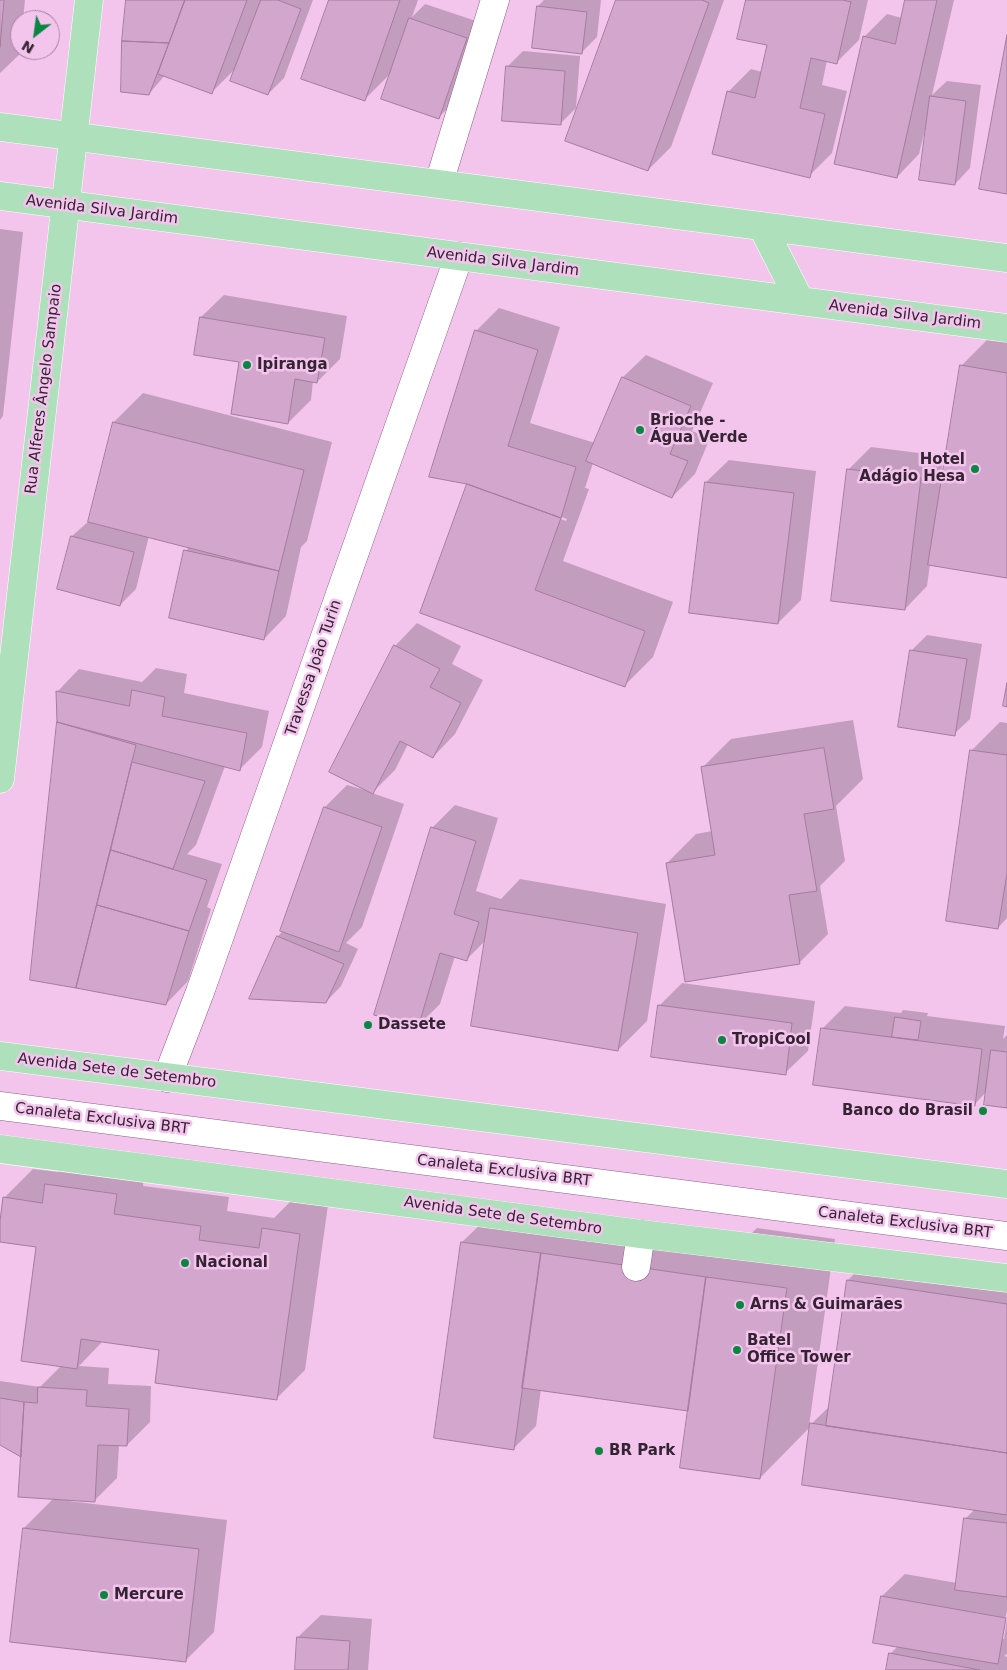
<!DOCTYPE html>
<meta charset="utf-8">
<style>
body{margin:0}
#map{position:relative;width:1007px;height:1670px;overflow:hidden;background:#f3c5ed;font-family:"DejaVu Sans",sans-serif}
canvas{display:block}
.north{position:absolute;left:10px;top:10px;width:50px;height:50px;box-sizing:border-box;background:#f3c5ed;border:1px solid #a784a2;border-radius:50%;rotate:210deg;font-size:14px;font-weight:700;line-height:20px;text-align:center;color:#342332}
.north::after{content:'';display:block;margin:auto;width:18px;height:22px;background:#098641;clip-path:polygon(50% 0,100% 100%,50% 72%,0 100%)}
</style>
<div id="map">
<canvas width="1007" height="1670"></canvas>
<div class="north">N</div>
</div>
<script>
const ctx = document.querySelector('canvas').getContext('2d');
ctx.lineJoin = 'round';
function fill(path, color) { ctx.fillStyle = color; ctx.fill(path, 'evenodd'); }
function trace(path, color, width, dash) { ctx.strokeStyle = color; ctx.lineWidth = width; ctx.lineCap = dash ? 'butt' : 'round'; ctx.setLineDash(dash || []); ctx.stroke(path); }
function label(font, color, halo, rows, align = 'center') {
  ctx.font = font + ' "DejaVu Sans",sans-serif'; ctx.lineWidth = 5; ctx.setLineDash([]); ctx.textBaseline = 'middle'; ctx.strokeStyle = halo; ctx.fillStyle = color; for (const [text, x, y, turn = 0] of rows) {
    ctx.save(); ctx.translate(x, y); ctx.rotate((+turn || 0) * Math.PI / 180); ctx.textAlign = isNaN(turn) ? turn : align; if (halo) ctx.strokeText(text, 0, 0); ctx.fillText(text, 0, 0); ctx.restore();
  }
}
fill(new Path2D(`
 M0,0h25l-2,20h-3v34l-20,19z
 M127,0h186l-29,78 -16,16 -32,-26 -25,25 -46,-18 -16,19z
 M330,0h88l-6,17 13,-13 57,19 -28,79 -16,16 -47,-45 -27,27z
 M544,0h57l-4,37 -16,16 -48,-6 5,-41z
 M617,0h107l-53,147 -23,23z
 M748,0h120l-9,40 -23,23 -9,-3 -5,25 25,6 -15,62 -23,23 -81,-84 23,-23 11,3 6,-28z
 M906,0h48l-22,95 15,-14 34,4 -11,83 -15,16 -28,-57 -1,-1 -7,28 -22,23 -33,-140 23,-23 15,4z
 M523,51l57,5 -4,52 -16,16 -53,-57z
 M0,229l23,3 -20,184 -3,4z
 M224,295l123,21 -7,43 -23,23 -4,-1 -2,19 -23,23 -47,-62 -40,-44z
 M499,308l61,19 -30,96 65,20 28,-66 23,-22 67,28 -21,48 18,7 -15,36 -23,23 -79,-34 -8,25 4,1 -26,72 110,41 -20,55 -29,29 -202,-74 46,-129 -37,-7 46,-146zM482,488l85,31 -1,2 -84,-30z
 M990,337l17,3v236l-77,-12 -3,22 -22,23 -57,-139 23,-23 72,9 -3,29h2l19,-119z
 M143,393l189,49 -25,99 -6,6 -15,69 -22,23 -78,-88 3,-4 -40,-11 -13,53 -16,16 -48,-69 17,-15 25,-99z
 M729,460l87,11 -15,129 -23,23 -72,-141z
 M417,623l44,23 -9,18 31,16 -28,54 -22,23 -25,-13 -13,26 -23,23 32,11 -42,123 -16,16 12,6 -17,37 -15,16 -75,-5 27,-61 5,-5 42,-124 22,-22 18,5 30,-144z
 M927,635l55,9 -12,75 -16,15 -43,-83z
 M156,668l31,6 -3,19 85,18 -7,36 -23,23 -14,-4 -29,79 -9,9 35,10 -15,43 4,2 -23,72 -22,23 -134,-25 26,-257 -1,-30 22,-23 63,13z
 M853,720l10,59 -27,27 9,55 -25,25 8,48 -29,29 -132,-100 29,-29 16,-3 -10,-63 29,-29z
 M1000,722l7,1v195l-9,10 -27,-177z
 M455,805l43,13 -22,73 25,8 19,-20 146,25 -19,117 -29,29 -132,-110 -19,19 -12,-3 -15,48 -23,23 15,-199z
 M682,983l133,18 -7,50 -23,22 -126,-67z
 M845,1006l56,7 2,-3 25,3 -1,3 78,10 -2,13 4,-4v72l-21,-15 -11,12 -153,-75z
 M75,1156l70,10 -2,20 86,11 -2,14 47,7 18,-18 36,5 -23,165 -29,29 -115,-50 -58,-8 -24,25 30,2 -1,16 43,2 -1,36 -23,23h-8l-2,33 -23,23 -25,-2v2l158,19 -13,112 -29,29 -161,-133 30,-30 -32,-42 -22,-13v-62l40,6 21,-21 -23,-120 -38,-5 4,-43 29,-29 25,3z
 M485,1220l251,29 21,-21 78,11 -26,187 21,-20 18,-126 29,-29 130,20v340l-6,28h3l3,-20v35l-3,2 3,1v13h-120l4,-17 7,-7 -16,-50 23,-22 52,9 8,-64 10,-10 -164,-83 -51,52 -71,-70 -148,-19 -5,37 -22,22 -52,-206z
 M321,1615l51,4 -4,51h-72l2,-33z`), '#0003');
const building = new Path2D(`
 M0,0h4l-4,47z
 M126,0h59l-16,43 -47,-2z
 M185,0h62l-35,94 -54,-20z
 M261,0h17l23,9 -33,86 -38,-14z
 M329,0h71l-35,101 -64,-22z
 M616,0h86l7,3 -61,168 -83,-30z
 M746,0h97l8,2 -14,62 -26,-6 -11,50 25,6 -15,64 -98,-24 15,-63 28,7 12,-53 -30,-6z
 M905,0h32l-40,178 -63,-14 29,-128 32,8z
 M537,6l50,6 -5,42 -50,-6z
 M409,18l58,20 -28,81 -58,-20z
 M1007,35v159l-28,-5z
 M122,41l47,2 -20,52 -28,-3z
 M506,66l59,5 -4,54 -59,-4z
 M930,96l36,5 -11,84 -36,-5z
 M200,317l125,21 -8,45 -22,-4 -7,45 -57,-10 8,-52 -45,-7z
 M475,330l63,20 -30,96 68,21 -15,51 -94,-34 -38,-7z
 M960,365l47,8v205l-79,-13z
 M622,377l69,29 -21,48 18,7 -16,37 -86,-37z
 M113,422l191,48 -25,101 -191,-49z
 M847,469l74,9 -16,132 -74,-9z
 M705,482l89,11 -16,131 -89,-11z
 M467,484l94,34 -26,72 110,41 -20,56 -205,-74z
 M71,536l63,16 -14,54 -63,-17z
 M184,550l95,21 -15,69 -95,-22z
 M394,645l46,24 -10,18 31,16 -28,55 -33,-17 -27,53 -44,-22z
 M910,650l57,9 -12,77 -57,-9z
 M1007,683v24l-4,-1z
 M132,690l33,7 -3,19 85,17 -7,38 -183,-49 -1,-31 73,15z
 M57,722l79,23 -60,243 -46,-8z
 M824,748l10,61 -30,5 13,77 -28,4 11,69 -115,18 -19,-119 49,-8 -14,-88z
 M970,750l37,5v118l-9,56 -52,-8z
 M132,762l73,19 -32,88 -62,-19z
 M324,807l58,20 -43,125 -59,-21z
 M431,827l45,14 -22,73 25,8 -12,39 -27,-8 -22,75 -44,-13z
 M111,850l96,30 -18,51 -92,-26z
 M97,905l92,26 -23,74 -90,-17z
 M490,908l148,25 -20,118 -147,-25z
 M277,936l67,28 -18,39 -77,-4z
 M658,1005l134,18 -6,52 -135,-18z
 M895,1017l26,4 -3,19 -26,-3z
 M821,1028l161,21 -7,57 -162,-21z
 M991,1050l16,2v56l-23,-3z
 M45,1184l72,10 -3,20 87,12 -2,14 60,8 3,-20 38,6 -23,166 -122,-17 4,-33 -78,-11 -4,30 -56,-8 15,-114 -36,-5v-21l3,-24 39,6z
 M461,1242l80,11 -27,197 -80,-12z
 M541,1253l165,24 -18,134 -166,-23z
 M706,1277l81,11 -27,191 -80,-11z
 M847,1280l160,24v149l-181,-27z
 M38,1387l49,3 -1,16 43,3 -2,37 -29,-1 -3,57 -77,-5 6,-95 13,1z
 M0,1398l24,4 -3,55 -21,-12z
 M810,1423l197,30v62l-205,-30z
 M964,1518l43,5v74l-52,-7z
 M23,1528l176,21 -13,113 -176,-20z
 M881,1596l125,22 -8,46 -125,-21z
 M297,1637l53,4 -2,29h-53z
 M889,1653l91,17h-94z`);
fill(building, '#d3a6cd');
trace(building, '#a67ba0', 1);
const minor = new Path2D(`
 M439,183l56,-183
 M167,1078l33,-86 259,-736
 M0,1106l1007,130
 M636,1267l5,-33`);
const major = new Path2D(`
 M0,127l1007,131
 M0,196l1007,132
 M762,226l38,75
 M0,779l89,-779
 M0,1056l1007,128
 M0,1149l641,85 366,44`);
trace(minor, '#8a6085', 29);
trace(major, '#fff', 29);
trace(minor, '#fff', 28);
trace(major, '#aee1bb', 28);
for (const [x, y, r, color] of [
 [247,365,5,"#098641"],
 [640,430,5,"#098641"],
 [975,469,5,"#098641"],
 [368,1025,5,"#098641"],
 [722,1040,5,"#098641"],
 [983,1111,5,"#098641"],
 [185,1263,5,"#098641"],
 [740,1305,5,"#098641"],
 [737,1350,5,"#098641"],
 [599,1451,5,"#098641"],
 [104,1595,5,"#098641"]
]) { const dot = new Path2D(); dot.arc(x, y, r, 0, 2 * Math.PI); ctx.fillStyle = color; ctx.fill(dot); trace(dot, '#f3c5ed', 2); }
label('15px', '#342332', '#f3c5ed', [
 ["Avenida Silva Jardim",102,210,7],
 ["Avenida Silva Jardim",503,262,7],
 ["Avenida Silva Jardim",905,315,7],
 ["Rua Alferes Ângelo Sampaio",44,389,-83],
 ["Travessa João Turin",314,668,-71],
 ["Avenida Sete de Setembro",117,1071,7],
 ["Canaleta Exclusiva BRT",102,1119,7],
 ["Canaleta Exclusiva BRT",504,1171,7],
 ["Avenida Sete de Setembro",503,1216,8],
 ["Canaleta Exclusiva BRT",905,1223,7]
]);
label('bold 15px', '#342332', '#f3c5ed', [
 ["Ipiranga",257,365],
 ["Brioche -",650,421],
 ["Água Verde",650,438],
 ["Hotel",965,460,"right"],
 ["Adágio Hesa",965,477,"right"],
 ["Dassete",378,1025],
 ["TropiCool",732,1040],
 ["Banco do Brasil",973,1111,"right"],
 ["Nacional",195,1263],
 ["Arns & Guimarães",750,1305],
 ["Batel",747,1341],
 ["Office Tower",747,1358],
 ["BR Park",609,1451],
 ["Mercure",114,1595]
], 'left');
</script>
